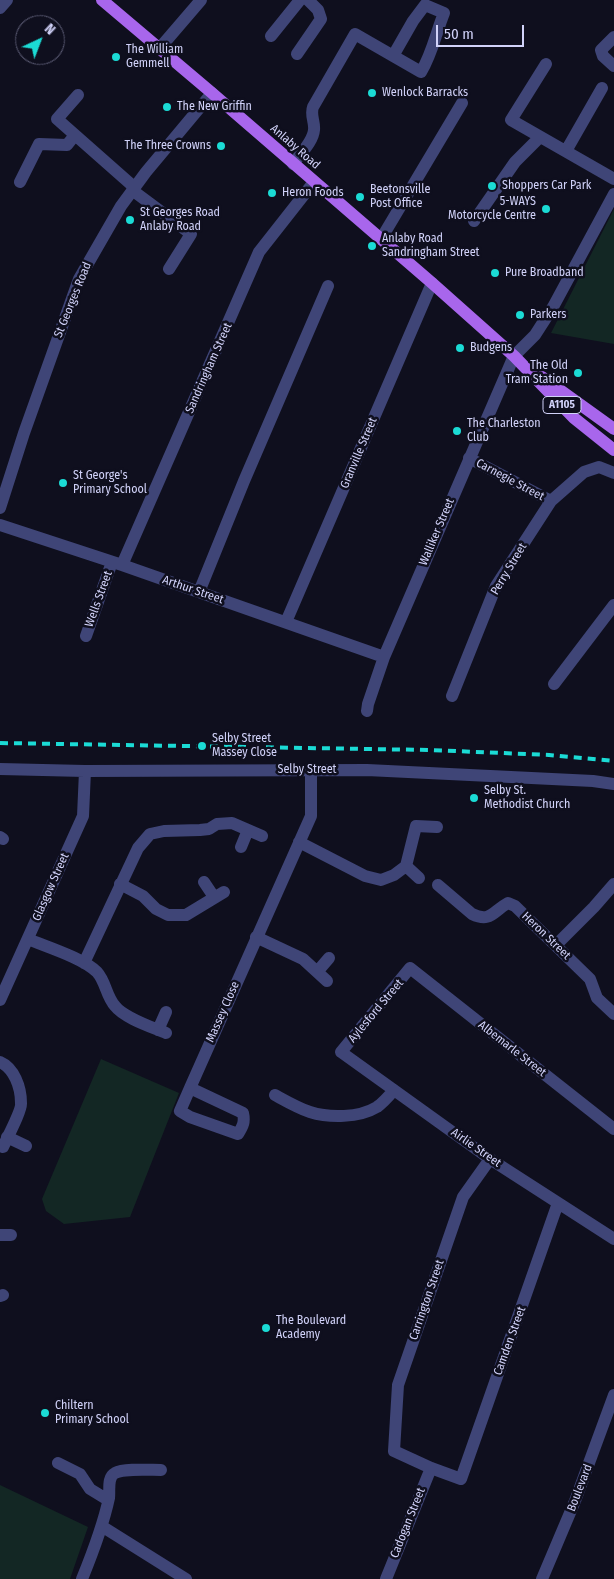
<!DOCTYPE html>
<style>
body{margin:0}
#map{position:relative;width:614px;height:1579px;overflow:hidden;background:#0f0f1e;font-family:"Fira Sans Condensed",sans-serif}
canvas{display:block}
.north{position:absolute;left:15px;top:15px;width:50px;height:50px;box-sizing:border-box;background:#0f0f1e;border:1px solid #5d5d76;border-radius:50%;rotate:43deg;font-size:14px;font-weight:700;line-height:20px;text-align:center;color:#d1d2f9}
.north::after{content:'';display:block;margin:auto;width:18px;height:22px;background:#1bdbd5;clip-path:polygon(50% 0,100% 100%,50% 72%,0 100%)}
.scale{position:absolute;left:436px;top:25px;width:88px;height:22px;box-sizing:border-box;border:2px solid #d1d2f9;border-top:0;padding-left:6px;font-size:15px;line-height:18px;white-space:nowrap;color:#d1d2f9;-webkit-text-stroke:4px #0f0f1e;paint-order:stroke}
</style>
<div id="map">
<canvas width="614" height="1579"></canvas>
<div class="north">N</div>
<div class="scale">50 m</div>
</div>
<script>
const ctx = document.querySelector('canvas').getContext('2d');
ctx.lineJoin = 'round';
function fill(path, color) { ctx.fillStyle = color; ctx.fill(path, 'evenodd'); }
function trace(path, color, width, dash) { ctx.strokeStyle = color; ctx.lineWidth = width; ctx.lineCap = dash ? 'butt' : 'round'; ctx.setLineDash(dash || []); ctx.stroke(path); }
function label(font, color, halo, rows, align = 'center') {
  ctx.font = font + ' "Fira Sans Condensed",sans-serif'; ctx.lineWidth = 5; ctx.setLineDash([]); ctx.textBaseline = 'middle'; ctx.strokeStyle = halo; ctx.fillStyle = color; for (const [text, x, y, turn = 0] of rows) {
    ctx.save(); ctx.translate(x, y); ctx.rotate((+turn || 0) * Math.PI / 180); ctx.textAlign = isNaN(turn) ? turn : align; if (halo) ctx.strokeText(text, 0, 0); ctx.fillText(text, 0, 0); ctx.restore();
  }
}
fill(new Path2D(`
 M614,209v135l-63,-11z
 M101,1059l78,34 -49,124 -66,7 -18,-13 -4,-12z
 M0,1485l88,42 -18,52h-70z`), '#132724');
trace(new Path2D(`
 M0,8l7,-8
 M271,36l29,-36
 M614,37l-13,13 2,6 11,10
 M159,49l42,-49
 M297,54l24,-35 -3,-9 -10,-10
 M546,64l-35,56 103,59
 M78,95l-21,24 77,68
 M566,151l36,-63
 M293,164c7,-10 20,-22 21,-34 1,-8 -4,-15 -1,-23l42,-73 66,38c11,-18 15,-39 23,-59l-19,-8 -12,16 -20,35
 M20,182l19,-38 28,1 8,-10
 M132,190l59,44 -22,35
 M474,221l41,-59 25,-25
 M381,239l81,-136
 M469,458l82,43
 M0,508l24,-75 55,-154 42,-73 25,-34 66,-79
 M0,525l122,40 262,92
 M122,565l137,-313 55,-70
 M199,592l45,-111 84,-195
 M286,622l146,-339
 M86,636l26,-74
 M554,684l60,-79
 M452,696l44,-110 55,-85 33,-29 15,-5 15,6
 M367,711l1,-7 16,-47 130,-301 21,-21 18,-28 61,-113
 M0,769l85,2 282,-1 226,11 21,3
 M0,837l3,2
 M299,842l66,34 16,4 13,-5 12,-9 10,-40 21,1
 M241,847l7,-17
 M406,866l13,12
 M204,882l10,15
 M120,884l23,12 13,13 12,6h18l38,-23
 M438,885l34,29c19,9 21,-3 36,-11l7,3 75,73 7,19 17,16
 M256,937l47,22 24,22
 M28,939c19,8 55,19 69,33 9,10 9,24 18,34 9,12 37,21 51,27
 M556,945l38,-38 20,-23
 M84,963l54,-115 12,-14 14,-3 36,-1 9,-1 8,-5 15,-1 30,13
 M317,972l12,-14
 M0,1000l83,-184 2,-45
 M158,1030l8,-18
 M0,1062c14,6 21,25 21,41 1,7 -14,35 -18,44
 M190,1088l53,25c2,9 0,13 -5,21l-48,-17 -10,-6 10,-23 121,-272v-46
 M275,1095c11,6 23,13 35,17 19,6 49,6 67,-5 7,-5 12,-11 17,-17
 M614,1129l-204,-161 -69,84 149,107 124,80
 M7,1137l19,9
 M490,1159l-27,38 -65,188 -4,66 37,17 30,11 97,-276
 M0,1235h11
 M0,1296l3,-1
 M58,1463l22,11 10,15 18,11
 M103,1527l83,52
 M82,1579c11,-27 21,-53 27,-81 1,-8 -2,-21 6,-25 9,-5 35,-3 46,-3
 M386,1579l45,-111
 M542,1579l33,-78 39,-106`), '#3f4577', 12);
trace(new Path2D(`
 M102,0l110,93 220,190 82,73 60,62 40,32
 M542,377l72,52`), '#a866ec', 12);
trace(new Path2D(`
 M0,743l430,7 119,5 65,6`), '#1bdbd5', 4, [8, 6]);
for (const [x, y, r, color] of [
 [116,57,5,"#1bdbd5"],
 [372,93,5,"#1bdbd5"],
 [167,107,5,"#1bdbd5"],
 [221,146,5,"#1bdbd5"],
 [492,186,5,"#1bdbd5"],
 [272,193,5,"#1bdbd5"],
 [360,197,5,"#1bdbd5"],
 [546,209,5,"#1bdbd5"],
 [130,220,5,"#1bdbd5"],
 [372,246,5,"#1bdbd5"],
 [495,273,5,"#1bdbd5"],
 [520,315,5,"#1bdbd5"],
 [460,348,5,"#1bdbd5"],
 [578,373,5,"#1bdbd5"],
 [457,431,5,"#1bdbd5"],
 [63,483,5,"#1bdbd5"],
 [202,746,5,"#1bdbd5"],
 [474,798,5,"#1bdbd5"],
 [266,1328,5,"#1bdbd5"],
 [45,1413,5,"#1bdbd5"]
]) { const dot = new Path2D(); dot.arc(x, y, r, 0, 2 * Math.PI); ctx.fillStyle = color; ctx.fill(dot); trace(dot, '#0f0f1e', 2); }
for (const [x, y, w] of [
 [562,405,38]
]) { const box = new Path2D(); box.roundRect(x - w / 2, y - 8.5, w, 17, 4); ctx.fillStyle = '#0f0f1e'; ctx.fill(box); trace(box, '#d1d2f9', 1); }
label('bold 11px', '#d1d2f9', null, [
 ["A1105",562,405]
]);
label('12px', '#d1d2f9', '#0f0f1e', [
 ["The William",126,50],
 ["Gemmell",126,64],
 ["Wenlock Barracks",382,93],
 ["The New Griffin",177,107],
 ["The Three Crowns",211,146,"right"],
 ["Shoppers Car Park",502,186],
 ["Beetonsville",370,190],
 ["Post Office",370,204],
 ["Heron Foods",282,193],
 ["5-WAYS",536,202,"right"],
 ["Motorcycle Centre",536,216,"right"],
 ["St Georges Road",140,213],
 ["Anlaby Road",140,227],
 ["Anlaby Road",382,239],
 ["Sandringham Street",382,253],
 ["Pure Broadband",505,273],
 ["Parkers",530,315],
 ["Budgens",470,348],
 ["The Old",568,366,"right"],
 ["Tram Station",568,380,"right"],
 ["The Charleston",467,424],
 ["Club",467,438],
 ["St George's",73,476],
 ["Primary School",73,490],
 ["Selby Street",212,739],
 ["Massey Close",212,753],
 ["Selby St.",484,791],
 ["Methodist Church",484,805],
 ["The Boulevard",276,1321],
 ["Academy",276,1335],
 ["Chiltern",55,1406],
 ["Primary School",55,1420]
], 'left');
label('12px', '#d1d2f9', '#0f0f1e', [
 ["Anlaby Road",295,147,41],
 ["St Georges Road",73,300,-68],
 ["Sandringham Street",209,368,-66],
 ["Granville Street",359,453,-67],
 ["Carnegie Street",510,480,28],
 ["Walliker Street",437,532,-67],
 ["Perry Street",509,569,-59],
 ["Arthur Street",193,590,19],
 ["Wells Street",99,599,-70],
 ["Selby Street",307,770],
 ["Glasgow Street",51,887,-66],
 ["Heron Street",546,936,44],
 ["Aylesford Street",376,1011,-50],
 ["Massey Close",223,1012,-66],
 ["Albemarle Street",512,1049,38],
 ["Airlie Street",476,1148,35],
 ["Carrington Street",427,1300,-71],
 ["Camden Street",510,1341,-70],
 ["Boulevard",580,1488,-69],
 ["Cadogan Street",408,1523,-68]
]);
</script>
